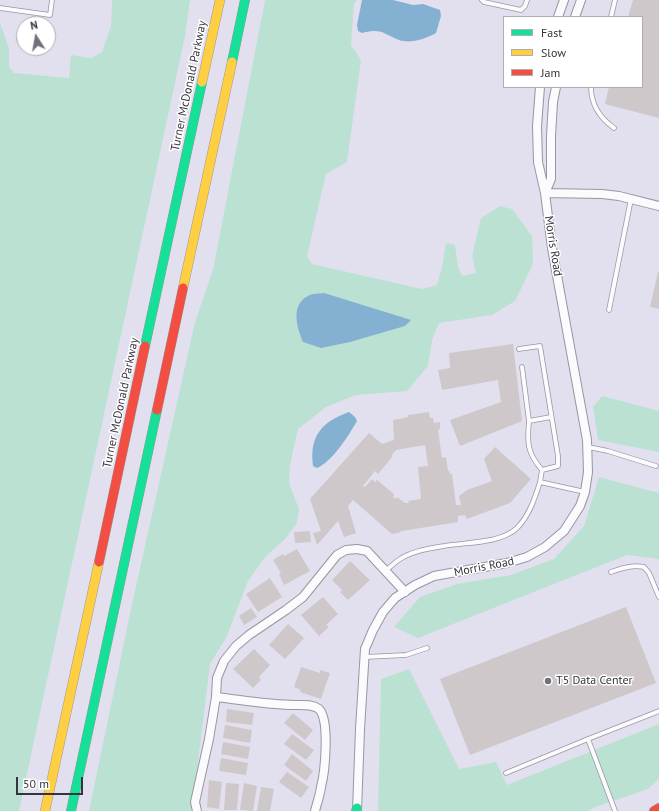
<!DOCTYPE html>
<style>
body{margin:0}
#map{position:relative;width:659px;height:811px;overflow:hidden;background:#e2e0ee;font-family:"PT Sans",sans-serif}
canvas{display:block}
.legend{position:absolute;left:503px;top:16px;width:140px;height:72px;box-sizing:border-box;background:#fff;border:1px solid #aeadb1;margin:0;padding:5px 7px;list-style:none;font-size:12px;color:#35333d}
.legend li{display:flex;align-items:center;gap:8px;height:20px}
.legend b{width:20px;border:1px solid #aeadb1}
.north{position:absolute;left:16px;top:16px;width:40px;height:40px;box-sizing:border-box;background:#fff;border:1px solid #aeadb1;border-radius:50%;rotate:349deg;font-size:11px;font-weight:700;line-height:16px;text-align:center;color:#35333d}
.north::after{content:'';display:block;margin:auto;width:14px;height:18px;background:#72707b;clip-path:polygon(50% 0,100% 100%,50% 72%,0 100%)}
.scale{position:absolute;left:16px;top:777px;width:67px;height:18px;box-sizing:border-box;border:2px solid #35333d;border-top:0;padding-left:5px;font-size:12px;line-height:14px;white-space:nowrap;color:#35333d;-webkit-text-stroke:3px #fff;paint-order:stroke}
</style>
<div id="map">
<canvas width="659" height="811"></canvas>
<ul class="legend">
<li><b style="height:5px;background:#16e098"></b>Fast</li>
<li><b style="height:5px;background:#ffcf43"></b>Slow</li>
<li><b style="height:5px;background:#f24e42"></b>Jam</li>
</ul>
<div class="north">N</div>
<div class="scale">50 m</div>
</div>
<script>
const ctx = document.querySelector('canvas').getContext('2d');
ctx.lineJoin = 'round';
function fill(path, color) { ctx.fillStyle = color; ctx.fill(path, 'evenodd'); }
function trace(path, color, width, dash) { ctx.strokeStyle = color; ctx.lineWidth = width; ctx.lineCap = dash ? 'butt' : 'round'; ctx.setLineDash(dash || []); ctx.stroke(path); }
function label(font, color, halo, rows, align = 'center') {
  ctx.font = font + ' "PT Sans",sans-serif'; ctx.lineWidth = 3; ctx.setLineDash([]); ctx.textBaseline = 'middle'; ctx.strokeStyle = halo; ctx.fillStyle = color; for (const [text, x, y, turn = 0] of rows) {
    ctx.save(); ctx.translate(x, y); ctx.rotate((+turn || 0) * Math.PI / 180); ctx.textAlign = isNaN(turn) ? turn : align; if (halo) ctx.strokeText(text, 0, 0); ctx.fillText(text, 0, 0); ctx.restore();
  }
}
fill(new Path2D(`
 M112,0h78l-5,36 -166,775h-19v-788l9,25v19l5,6 55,5 2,-23 20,3 11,-6 9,-26z
 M265,0h92l-3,4 -3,41 10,15 -14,102 -21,12 -19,82 5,8 110,25 15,-4 5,-18 4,-24 9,2 3,22 4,9 14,-3 -4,-17 9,-38 19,-12 12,3 20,27 1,28 -18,37 -23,14 -53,8 -7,17 -4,26 -21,25 -51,4 -30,12 -28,22 -8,36 -1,18 10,26 -2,14 -12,16 -19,17 -18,25 -21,55 -17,28 -18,147h-103l43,-207 63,-282 18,-52z
 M602,396l57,15v41l-61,-12 -5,-33z
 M599,477l60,16v66l-32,-4 -209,83 -24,-11 26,-30 37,-13 54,-9 43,-16 30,-33z
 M409,669l50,100 37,-7 11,23 152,-61v55l-11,10 -50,17 -10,5h-210l3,-132z`), '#bbe1d3');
fill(new Path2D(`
 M362,0h31l20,5 10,-1 17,6 1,6 -5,17c-11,6 -26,11 -37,7 -17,-7 -17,-12 -37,-7l-4,-2 -1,-6z
 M324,293l87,27 -6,6 -55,16 -29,6 -18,-6c-6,-14 -13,-37 5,-46 4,-3 11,-2 16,-3z
 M349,412l6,5 2,4c-8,14 -25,41 -40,47l-4,-2c-4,-29 8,-44 36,-54z`), '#84b0d1');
fill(new Path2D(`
 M633,0h26v118l-54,-14 4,-17h33v-70h-14z
 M658,272h1v37l-9,-2z
 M513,344l9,77 -62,25 -10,-26 51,-18 -3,-22 -56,10 -4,-20 12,-2 -1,-15z
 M429,412l1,6h3l1,5 6,-1v7l-2,1 4,28 4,-1 2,14h1l1,3h2l4,31h5l-2,-9 8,-6 25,-9 -8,-22 11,-12 36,32 -21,24 -43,16 -2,-4 -7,1v6l-56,9 -4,2 -6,1 -39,-34 -5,6 8,27 -12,4 -6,-16 -21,24 -4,-12 8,-2 -11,-32 59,-66 13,11 12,-4 -1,-20 15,-3v-2zM425,445l3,21 -10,1 3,32 -13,2 1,2h-4l-8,-6 -1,2 -3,-2 1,-3 -17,-14 -2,2 -3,-3 -7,8 -2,-1 12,-15 3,3 15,-18h-2l5,-6z
 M310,531l1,11 -16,1 -1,-11z
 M297,549l13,22 -26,14 -5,-11 2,-1 -8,-13 10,-6 1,2z
 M350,561l20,19 -22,20 -8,-8 2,-2 -10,-10z
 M270,578l12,19 -24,15 -12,-18z
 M323,597l15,17 -12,11 3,2 -10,9 -18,-21z
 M626,607l30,76 -186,72 -30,-76z
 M251,608l6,9 -13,8 -5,-9z
 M288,624l16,14 -19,21 -16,-14z
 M254,649l16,16 -11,12 2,3 -8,8 -20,-19z
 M301,667l19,6v-3l10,3 -9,26 -21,-7 1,-2 -7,-3z
 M227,709l27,4 -2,12 -26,-3z
 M293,713l20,17 -8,10 -21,-17z
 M225,725l27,5 -2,13 -27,-5z
 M292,734l22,16 -8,10 -22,-16z
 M223,742l27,5 -2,12 -27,-5z
 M292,754l21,17 -7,10 -22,-16z
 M221,758l27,5 -2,12 -27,-4z
 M287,772l22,15 -8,11 -22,-16z
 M209,780l13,2 -3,27 -12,-2z
 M226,783l13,1 -2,26h-13z
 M244,783l13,3 -4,25 -13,-1z
 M261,787l13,2 -4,22h-13z`), '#cec8cb');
const lane = new Path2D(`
 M482,0l2,2 37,8 4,-4 2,-6
 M0,8l50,7 2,-15
 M611,17l4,-17
 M591,87c0,17 9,31 23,41
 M609,310l22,-111
 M519,349l21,-3 18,110v10l-16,4
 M522,367l7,54 22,-4
 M529,421c-2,21 -2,32 13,49l-2,12
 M588,447l20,4 48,15
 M386,570c5,-3 9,-8 14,-11 12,-8 30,-11 44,-13 22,-4 56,-2 73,-18 12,-12 18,-30 23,-46l45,10
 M611,572c11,-4 21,-7 33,-5l5,6 10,24
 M365,657l41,-2 21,-7
 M506,773l82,-34
 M615,811l-27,-72 71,-28`);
const street = new Path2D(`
 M558,17l6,-17
 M575,17l6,-17
 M545,193l57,1 17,2 40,10
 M545,193l6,-14v-43l2,-34 3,-15
 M216,697c26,3 53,8 79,8 8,0 17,-1 24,4 11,11 6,63 2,78 -1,8 -4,16 -6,24
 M197,811l-2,-9 14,-63 7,-42 1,-19 7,-17 12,-15 13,-11 37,-25 17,-13 34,-42 9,-5 11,-1 10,2 38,41
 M357,811l3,-82 5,-80 8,-19 10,-18 12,-14 20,-13 19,-9 73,-13 20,-6 18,-10 19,-16 16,-25 5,-14 3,-20 -1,-32 -35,-192 -7,-55 -7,-31 -1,-36 3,-39`);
const fast = new Path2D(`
 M232,62l13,-62
 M145,346l57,-264
 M71,811l86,-401
 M356,811l1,-3`);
const slow = new Path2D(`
 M202,82l18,-82
 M183,288l49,-226
 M45,811l54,-249`);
const jam = new Path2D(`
 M157,410l26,-122
 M99,562l46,-216
 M654,811l5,-3`);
trace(lane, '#9896a0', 5.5);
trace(street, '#9896a0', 10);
trace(fast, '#9896a0', 10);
trace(slow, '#9896a0', 10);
trace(jam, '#9896a0', 10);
trace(lane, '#fbfafc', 4);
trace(street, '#fbfafc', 8);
trace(fast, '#16e098', 9);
trace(slow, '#ffcf43', 9);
trace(jam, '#f24e42', 9);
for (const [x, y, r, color] of [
 [548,681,4,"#72707b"]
]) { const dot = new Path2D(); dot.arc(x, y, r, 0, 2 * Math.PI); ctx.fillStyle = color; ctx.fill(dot); trace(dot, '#fff', 1.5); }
label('12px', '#35333d', '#fff', [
 ["Turner McDonald Parkway",189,86,-78],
 ["Morris Road",553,246,81],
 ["Turner McDonald Parkway",121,403,-78],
 ["Morris Road",484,567,-11]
]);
label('12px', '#35333d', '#fff', [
 ["T5 Data Center",556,681]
], 'left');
</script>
